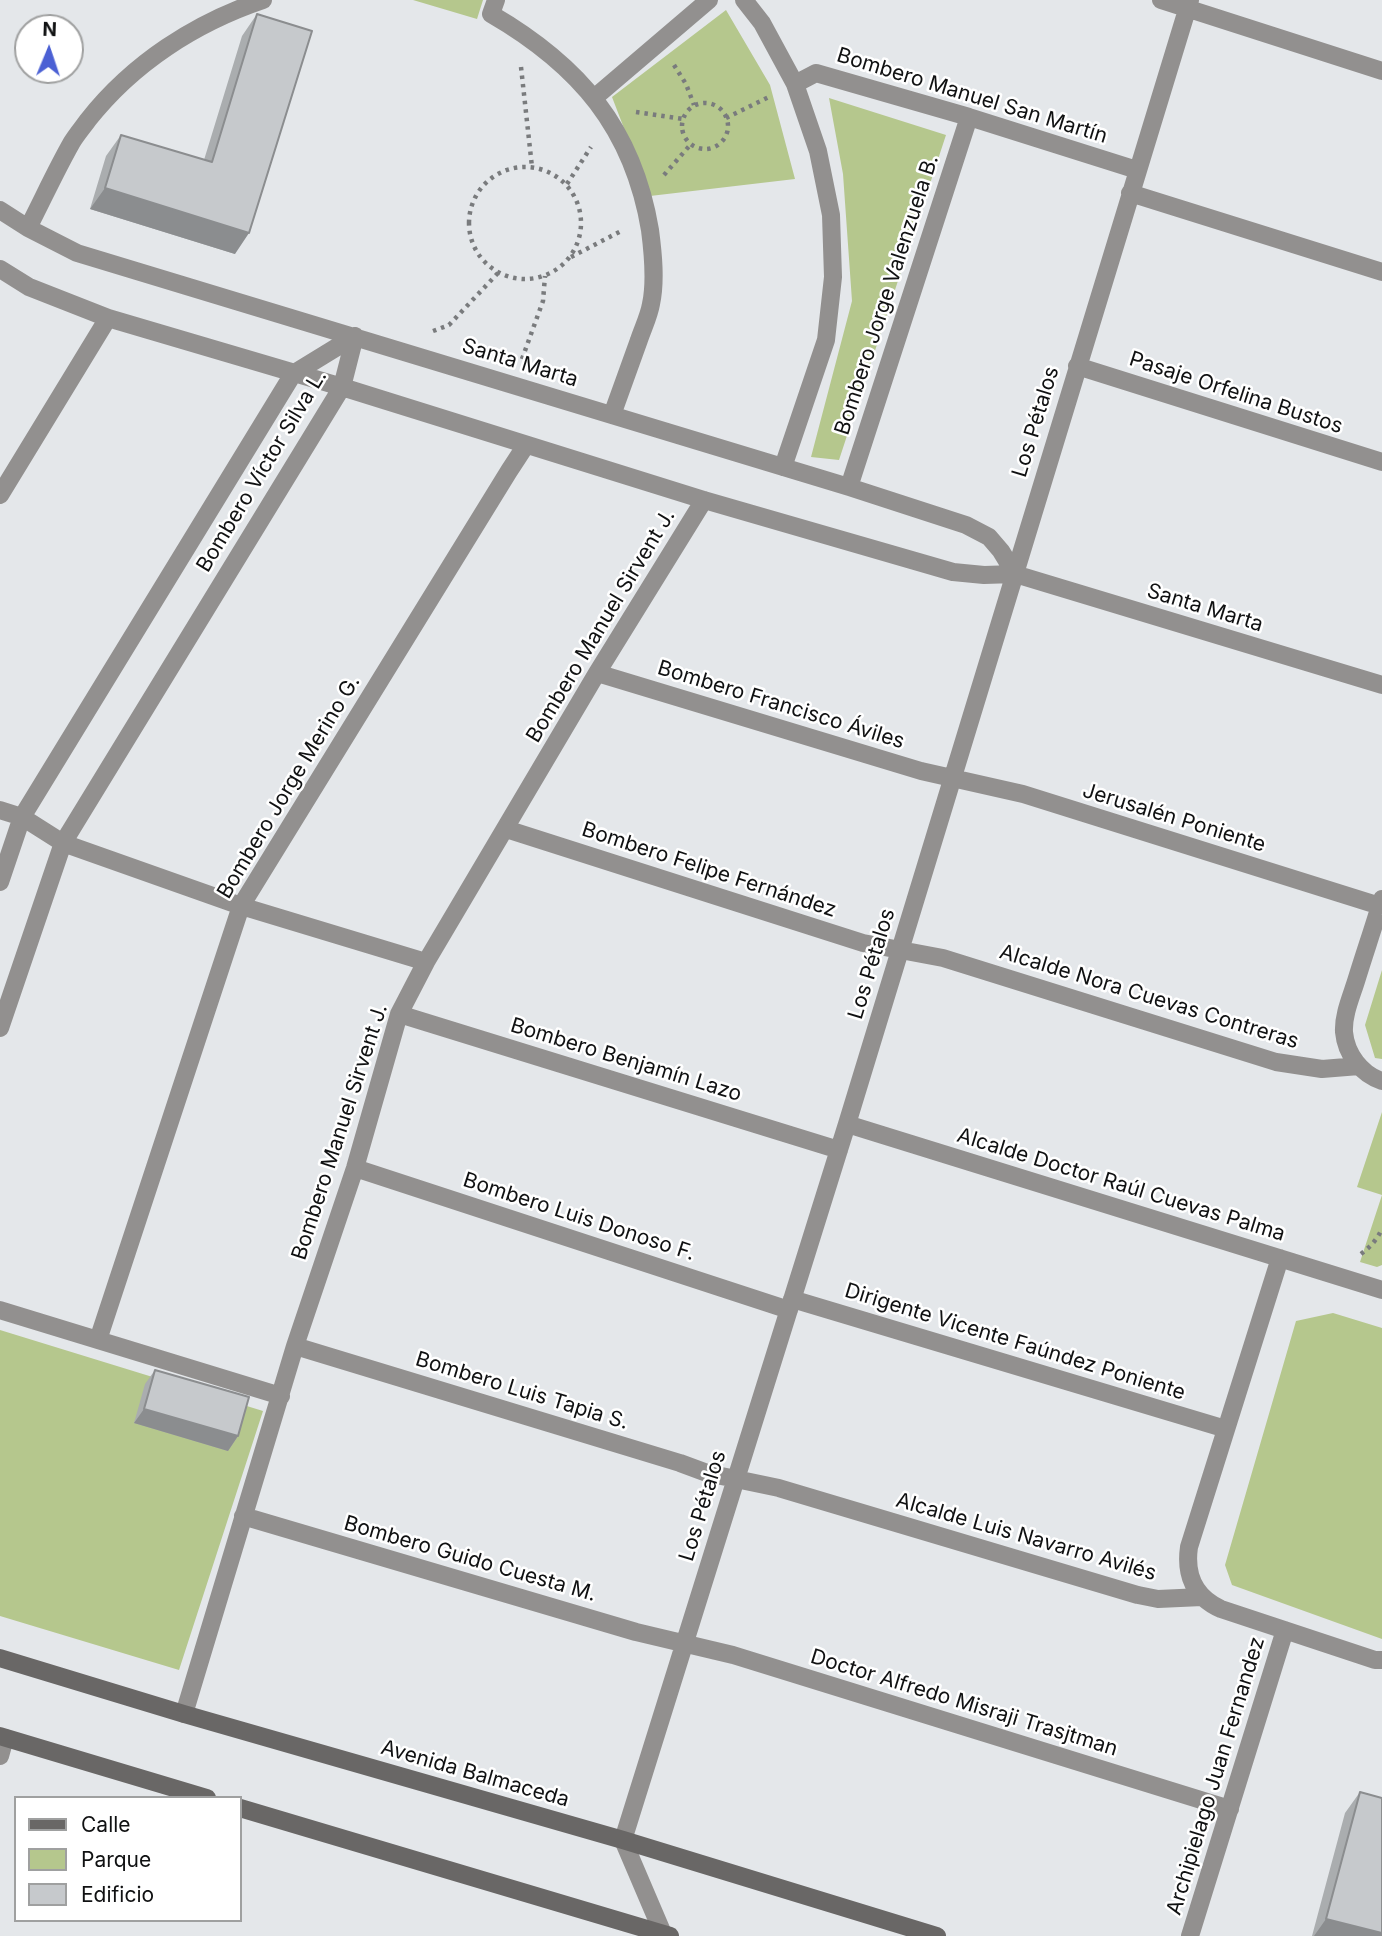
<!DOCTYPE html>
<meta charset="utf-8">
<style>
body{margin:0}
#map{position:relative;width:1382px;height:1936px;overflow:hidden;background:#e4e7ea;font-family:Inter,sans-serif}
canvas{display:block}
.legend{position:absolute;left:14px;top:1796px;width:228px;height:126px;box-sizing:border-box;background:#fff;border:2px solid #9fa0a0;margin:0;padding:9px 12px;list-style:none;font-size:21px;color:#101112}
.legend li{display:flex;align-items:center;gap:14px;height:35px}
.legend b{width:35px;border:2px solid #9fa0a0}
.north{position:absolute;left:14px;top:14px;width:70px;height:70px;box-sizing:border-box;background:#fff;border:2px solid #9fa0a0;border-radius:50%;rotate:2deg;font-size:19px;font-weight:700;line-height:28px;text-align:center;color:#101112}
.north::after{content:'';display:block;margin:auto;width:24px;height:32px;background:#4b60d4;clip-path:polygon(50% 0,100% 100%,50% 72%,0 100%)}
</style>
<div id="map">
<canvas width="1382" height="1936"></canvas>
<ul class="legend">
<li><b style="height:9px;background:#696766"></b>Calle</li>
<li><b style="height:19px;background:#b5c78d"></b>Parque</li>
<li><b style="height:19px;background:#c6c9cc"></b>Edificio</li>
</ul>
<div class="north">N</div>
</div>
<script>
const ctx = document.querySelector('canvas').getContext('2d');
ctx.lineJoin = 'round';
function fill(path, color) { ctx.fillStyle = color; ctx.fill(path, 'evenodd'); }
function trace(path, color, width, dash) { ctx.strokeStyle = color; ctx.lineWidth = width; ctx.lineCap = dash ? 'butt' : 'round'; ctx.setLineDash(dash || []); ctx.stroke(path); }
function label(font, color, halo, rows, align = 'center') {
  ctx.font = font + ' Inter,sans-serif'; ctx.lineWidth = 5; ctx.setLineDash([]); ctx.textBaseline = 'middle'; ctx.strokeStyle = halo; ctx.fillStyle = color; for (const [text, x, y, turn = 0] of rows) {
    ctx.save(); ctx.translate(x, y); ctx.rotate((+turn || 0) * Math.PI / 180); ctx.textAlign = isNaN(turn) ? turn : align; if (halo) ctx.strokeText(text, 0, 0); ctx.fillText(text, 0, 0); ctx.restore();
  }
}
fill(new Path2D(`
 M413,0h70l-6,19z
 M726,10l44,75 25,94 -145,17 -38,-99z
 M829,98l117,37 -107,325 -28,-3 41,-156 -9,-127z
 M1382,970v89l-7,-1 -10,-33z
 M1382,1112v153l-5,2 -17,-5 22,-67 -25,-8z
 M1333,1313l49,15v311l-150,-54 -7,-20 71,-244z
 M0,1330l263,81 -84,259 -179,-54z`), '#b5c78d');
trace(new Path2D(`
 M674,65l12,19 8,21
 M521,67l11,100
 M682 126a23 23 0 1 1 46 0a23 23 0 1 1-46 0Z
 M636,112l47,7
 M726,118l43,-21
 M469 223a56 56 0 1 1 112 0a56 56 0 1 1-112 0Z
 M664,175l27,-31
 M567,184l24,-37
 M571,257l52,-27
 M433,331l16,-6 49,-52
 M522,359l21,-58 2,-25
 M1361,1254c9,-7 17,-15 21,-26`), '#797b7d', 4.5, [3.5, 5]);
trace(new Path2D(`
 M496,0l-5,14c88,51 142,114 159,216 3,23 6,51 1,74 -2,12 -8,24 -12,36 -9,25 -18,50 -27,75
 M744,0l18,23 33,61 23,67 13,64 2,62 -7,63 -43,127
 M1161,0l221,71
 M795,84l21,-11 153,44 168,53
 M594,98l115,-98
 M1130,193l252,79
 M0,210l28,18 49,25 772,234 117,38 23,12 12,14 14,23
 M28,228c15,-29 28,-58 44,-86 5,-8 11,-15 16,-22 45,-57 107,-97 175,-120
 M0,269l29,18 79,31 234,69 362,113 249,72 31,3 31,-1 367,111
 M1077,366l305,96
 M849,487l120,-370
 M0,495l108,-177
 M597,673l324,98 102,23 357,112
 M0,810l22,7 41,26 178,63 185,56
 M506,829l357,114 80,15 333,104 46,7 37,-3
 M0,882l22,-65 271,-443 62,-38
 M1382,899c-8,27 -17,53 -25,79 -5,17 -14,36 -13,54 2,22 17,42 38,49
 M399,1014l440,136
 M0,1028l63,-185 279,-456 13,-51
 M847,1124l535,166
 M355,1168l434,142
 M1280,1258l-91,289c-4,28 5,50 32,62l154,51h7
 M792,1299l434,130
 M0,1310l281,86
 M98,1340l143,-434 268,-435 17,-26
 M295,1346l385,117 27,10 72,15 359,107 20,4 44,-2
 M243,1516l393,116 97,23 497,154
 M184,1714l111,-368 60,-178 44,-154 27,-52 171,-289 107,-173
 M0,1756l5,-18
 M664,1936l-41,-96 224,-716 343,-1124
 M1190,1936l95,-306`), '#92908f', 18);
trace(new Path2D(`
 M0,1658l184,56 439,126 314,96
 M0,1736l207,62
 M240,1808l430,128`), '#696766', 18);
fill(new Path2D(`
 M257,14l-22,240 -145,-45 16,-53 15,-21 83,25 38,-124z
 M155,1370l83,66 -10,15 -94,-28 11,-39z
 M1360,1792l22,144h-70l33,-123z`), '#aaadaf');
fill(new Path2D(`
 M105,188l144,45 -14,21 -145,-45z
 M144,1409l94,27 -10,15 -94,-28z
 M1326,1919l56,14v3h-68z`), '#8b8d8f');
const building = new Path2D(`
 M257,14l55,17 -63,202 -144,-45 16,-53 91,27z
 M155,1370l94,27 -11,39 -94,-27z
 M1360,1792l22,6v135l-56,-14z`);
fill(building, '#c6c9cc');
trace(building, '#8b8d8f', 2);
label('21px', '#101112', '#fff', [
 ["Bombero Manuel San Martín",972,96,17],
 ["Bombero Jorge Valenzuela B.",887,295,-72],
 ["Santa Marta",520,363,17],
 ["Pasaje Orfelina Bustos",1236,393,18],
 ["Los Pétalos",1036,422,-73],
 ["Bombero Víctor Silva L.",262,471,-59],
 ["Santa Marta",1205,608,17],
 ["Bombero Manuel Sirvent J.",601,626,-59],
 ["Bombero Francisco Áviles",781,705,17],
 ["Bombero Jorge Merino G.",289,787,-59],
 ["Jerusalén Poniente",1174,818,17],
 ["Bombero Felipe Fernández",709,870,18],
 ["Los Pétalos",872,964,-73],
 ["Alcalde Nora Cuevas Contreras",1149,997,17],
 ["Bombero Benjamín Lazo",626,1060,17],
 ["Bombero Manuel Sirvent J.",340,1132,-72],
 ["Alcalde Doctor Raúl Cuevas Palma",1121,1185,17],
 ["Bombero Luis Donoso F.",579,1217,18],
 ["Dirigente Vicente Faúndez Poniente",1015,1342,17],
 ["Bombero Luis Tapia S.",522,1391,17],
 ["Los Pétalos",703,1506,-73],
 ["Alcalde Luis Navarro Avilés",1026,1537,16],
 ["Bombero Guido Cuesta M.",470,1559,16],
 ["Doctor Alfredo Misraji Trasjtman",964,1703,17],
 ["Avenida Balmaceda",475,1774,16],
 ["Archipielago Juan Fernandez",1216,1776,-73]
]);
</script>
